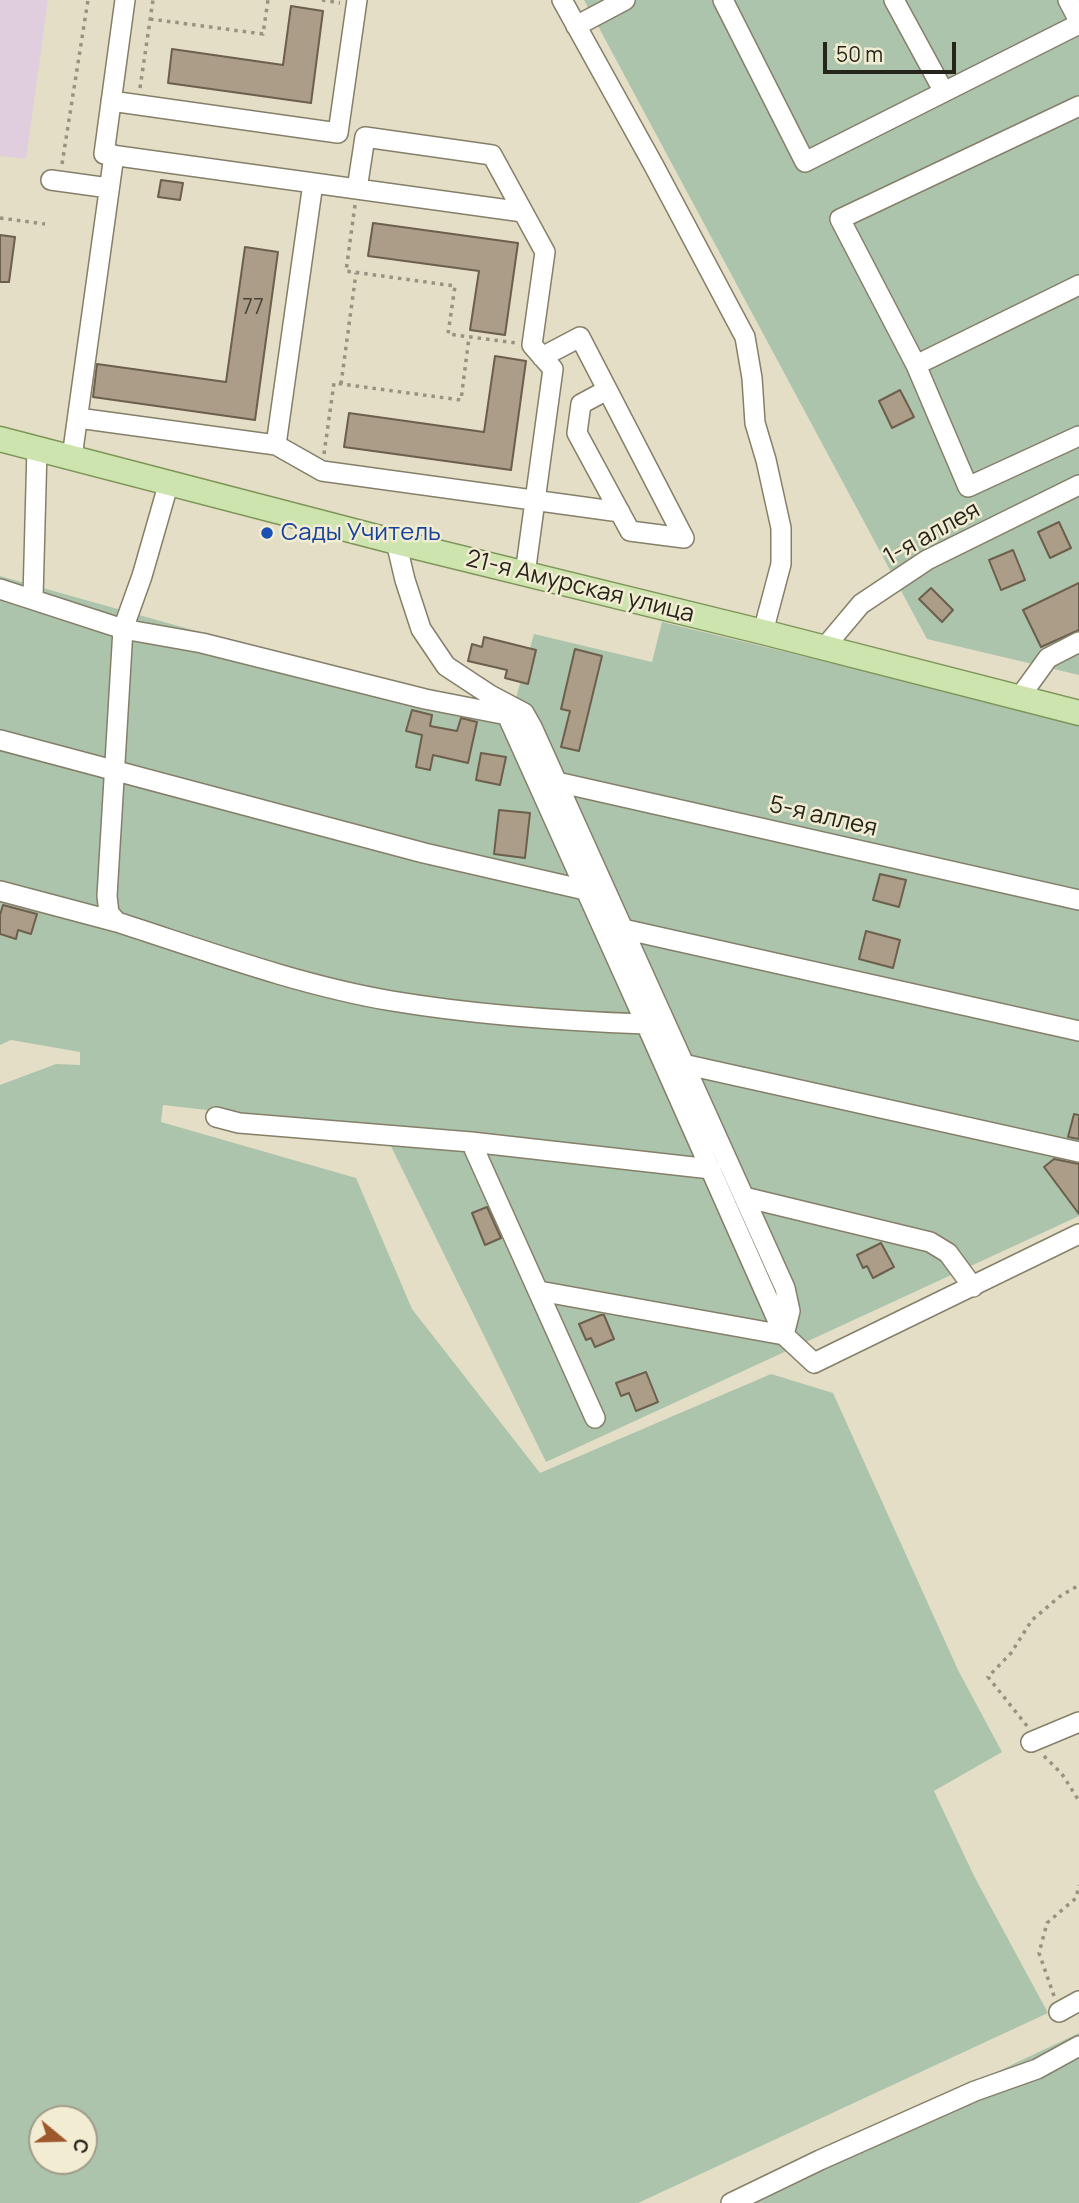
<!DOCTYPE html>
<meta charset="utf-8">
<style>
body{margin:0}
#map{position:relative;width:1079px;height:2203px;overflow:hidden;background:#e4dec6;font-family:Manrope,sans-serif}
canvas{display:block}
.north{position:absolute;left:28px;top:2105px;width:70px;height:70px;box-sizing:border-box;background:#f2ecd3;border:2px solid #a19c89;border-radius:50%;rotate:109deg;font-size:19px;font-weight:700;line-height:28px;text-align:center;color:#27251b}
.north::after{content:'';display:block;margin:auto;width:24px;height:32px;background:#9d592c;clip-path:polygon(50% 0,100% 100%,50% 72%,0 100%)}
.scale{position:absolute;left:823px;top:42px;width:133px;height:32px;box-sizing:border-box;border:4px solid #27251b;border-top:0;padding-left:9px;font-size:21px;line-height:24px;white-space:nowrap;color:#27251b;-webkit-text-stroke:5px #f2ecd3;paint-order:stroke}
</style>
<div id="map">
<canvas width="1079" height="2203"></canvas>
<div class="north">С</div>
<div class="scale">50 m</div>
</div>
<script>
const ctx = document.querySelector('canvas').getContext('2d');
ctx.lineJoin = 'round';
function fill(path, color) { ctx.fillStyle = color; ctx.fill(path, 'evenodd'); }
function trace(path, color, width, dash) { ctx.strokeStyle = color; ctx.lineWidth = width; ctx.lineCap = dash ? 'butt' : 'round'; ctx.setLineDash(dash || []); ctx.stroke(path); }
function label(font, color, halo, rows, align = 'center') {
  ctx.font = font + ' Manrope,sans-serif'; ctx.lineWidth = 5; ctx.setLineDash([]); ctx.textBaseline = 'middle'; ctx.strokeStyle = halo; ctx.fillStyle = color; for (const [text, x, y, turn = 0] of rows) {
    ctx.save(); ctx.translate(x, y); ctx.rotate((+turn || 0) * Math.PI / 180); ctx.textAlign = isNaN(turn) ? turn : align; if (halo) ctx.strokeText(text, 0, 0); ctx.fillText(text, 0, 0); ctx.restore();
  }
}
fill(new Path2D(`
 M0,0h48l-22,159 -26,-3z`), '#e0cede');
fill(new Path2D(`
 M584,0h495v675l-152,-36z
 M0,576l510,143 24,-85 118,28 10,-40 417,101v493l-533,246 -163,-332 -220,-25 -2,17 195,56 56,131 128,164 231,-99 62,19 125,277 44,82 -68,39 40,85 74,137 -410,190h-638v-1118l56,-21 24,1v-13l-69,-12 -11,5zM42,2119h42v42h-42z
 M1079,2033v170h-359z`), '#acc4ac');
const building = new Path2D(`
 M291,6l32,5 -12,92 -143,-20 4,-34 111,16z
 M161,180l22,3 -3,17 -22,-3z
 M373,223l145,20 -13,92 -35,-5 9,-59 -111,-15z
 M0,235l15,2 -6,45h-9z
 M245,247l33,5 -23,168 -162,-23 4,-33 129,18z
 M495,356l31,5 -15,109 -167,-23 5,-34 135,19z
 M900,390l14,27 -22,11 -13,-27z
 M1059,522l12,26 -21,10 -12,-26z
 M1013,550l12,30 -24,10 -12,-30z
 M1079,583v47l-38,17 -18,-37z
 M931,588l22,22 -11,12 -23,-23z
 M484,637l52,13 -8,34 -23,-6 2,-8 -39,-9 4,-17 10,3z
 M575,649l27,7 -23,95 -18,-4 9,-36 -9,-2z
 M412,710l20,5 -2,11 27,5 4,-13 16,4 -9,41 -35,-8 -3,15 -14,-3 6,-32 -16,-4z
 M481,753l25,4 -6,28 -24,-5z
 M499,810l31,3 -5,45 -31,-4z
 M880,874l26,6 -7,27 -26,-7z
 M3,905l34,9 -6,20 -13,-4 -2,9 -16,-5v-19z
 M866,931l34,9 -7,28 -34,-9z
 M1074,1114l5,1v24l-11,-2z
 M1054,1159l25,5v50l-35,-47z
 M487,1207l14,31 -16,7 -13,-32z
 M881,1243l13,24 -21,11 -6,-12 -4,2 -6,-13z
 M601,1315h3l10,24 -19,8 -4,-9 -5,2 -7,-16z
 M646,1372l12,30 -22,9 -7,-18 -8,3 -5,-13z`);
fill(building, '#ab9d88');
trace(building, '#6c5f4c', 2);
const minor = new Path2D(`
 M125,0l-21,154 419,58
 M562,0l91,164 92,173 7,41 3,45 11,37 15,68v36l-18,68
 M723,0l82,162 274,-138
 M894,0l50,92
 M1068,0l11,21
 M576,26l49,-26
 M111,101l227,32 19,-133
 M1079,106l-239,113 76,146 52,122 111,-51
 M51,180l58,8
 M357,189l8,-52 127,18 53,97 -13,93 21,24 -28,205
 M542,357l38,-20 104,201
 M916,365l163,-80
 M607,390l-26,14 -4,29 53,98 54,7
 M78,418l198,27 46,26 298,41
 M276,445l37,-262
 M72,457l42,-302
 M169,482l-27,94 -19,53 -16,267 2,17 8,9c90,29 181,63 275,79 84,14 169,20 254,23l138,311 30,28 265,-129
 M396,542l9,38 16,49 25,37 44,29 34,18 8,14 253,561 5,23 -6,24 -245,-44
 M0,589l123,40 79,14 223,56 82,16 139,309
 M33,598l4,-150
 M824,648l37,-44 66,-44 152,-75
 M1019,698l29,-40 31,-16
 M0,740l424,113 161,37
 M557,782l522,118
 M0,891l117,31
 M623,929l456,102
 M683,1064l396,88
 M216,1117l23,6 232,19 240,27
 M471,1142l124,276
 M744,1197l186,45 18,11 25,34
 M1031,1742l48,-20
 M1059,2012l20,-11
 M731,2203l89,-43 155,-69 62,-22 42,-23`);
const major = new Path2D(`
 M0,439l396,103 367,90 316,81`);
trace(minor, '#857f69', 22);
trace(major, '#7e9558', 27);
trace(new Path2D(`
 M322,0l18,3
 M150,19l113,15 5,-34
 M140,88l13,-88
 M62,164l26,-164
 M355,205l-9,66 109,15 -7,48 68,9
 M0,218l45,6
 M341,384l15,-111
 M324,454l10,-71 127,17 8,-63
 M1027,1726l-39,-49 23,-24 21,-33 27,-23 20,-12
 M1044,1756l18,18 17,27
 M1054,1996l-15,-43 8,-30 29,-25 3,-13`), '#979381', 3.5, [3.5, 5]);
trace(minor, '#fff', 19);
trace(major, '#cee4af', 24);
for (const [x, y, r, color] of [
 [267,533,7,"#1a4fb4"]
]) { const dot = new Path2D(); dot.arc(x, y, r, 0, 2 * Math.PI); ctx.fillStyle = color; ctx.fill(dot); trace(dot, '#f2ecd3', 2.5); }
label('21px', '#484336', null, [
 ["77",253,308]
]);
label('24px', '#164399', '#f2ecd3', [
 ["Сады Учитель",281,533]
], 'left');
label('24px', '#27251b', '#f2ecd3', [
 ["1-я аллея",932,534,-29],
 ["21-я Амурская улица",580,587,14],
 ["5-я аллея",823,817,13]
]);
</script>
